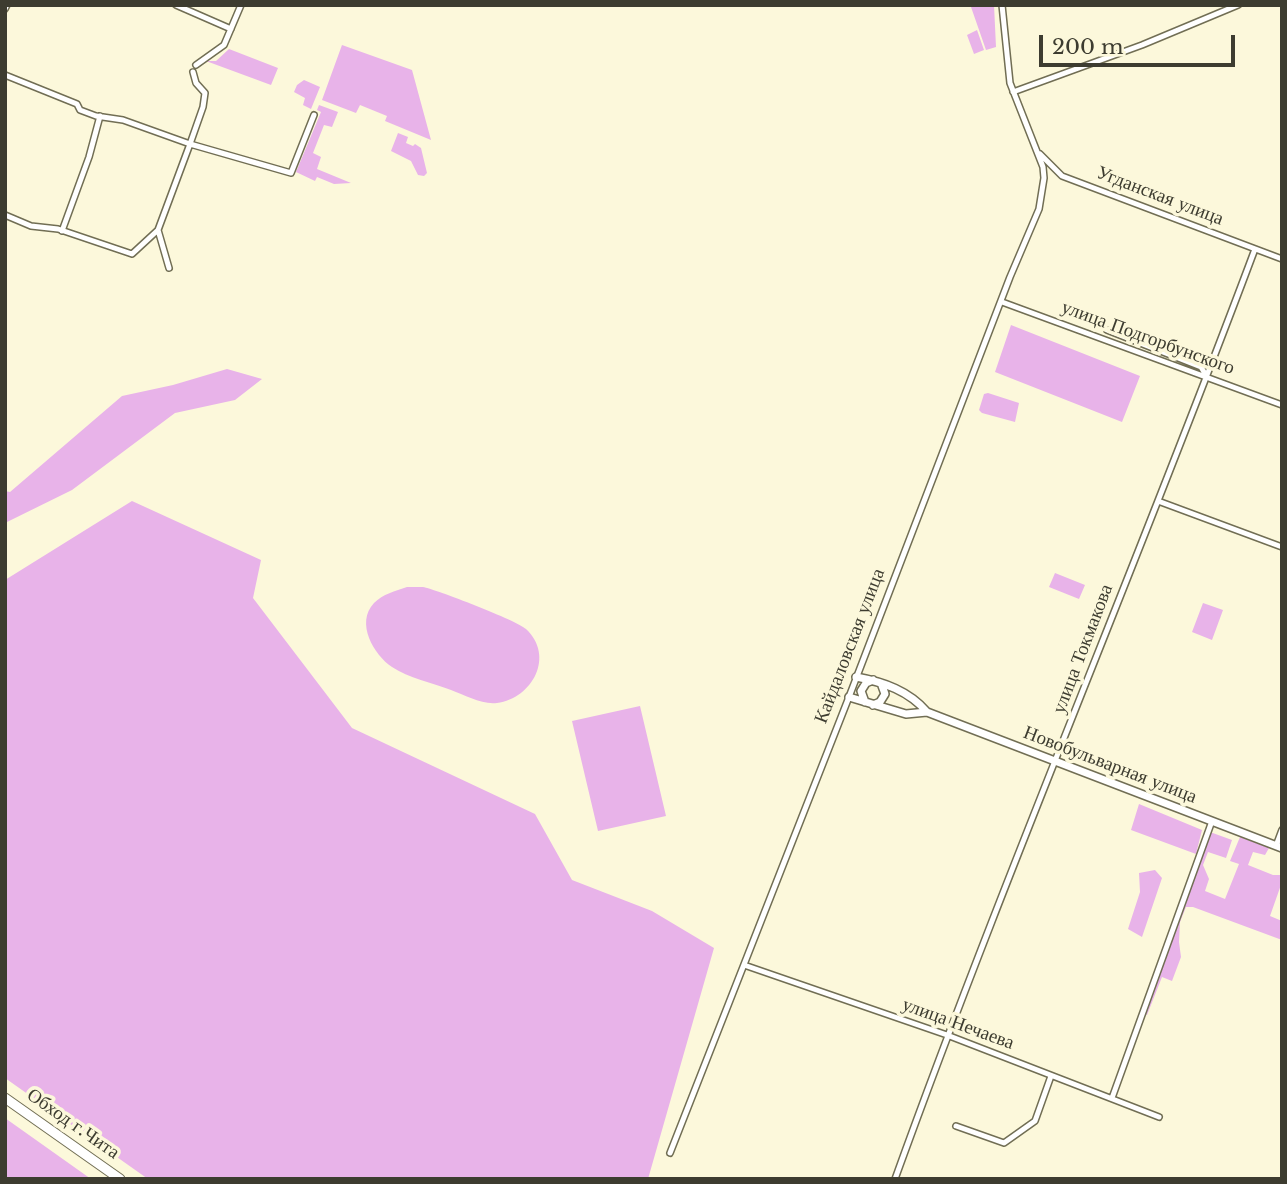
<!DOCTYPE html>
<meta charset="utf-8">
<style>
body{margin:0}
#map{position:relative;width:1287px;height:1184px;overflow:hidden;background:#fcf8db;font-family:"Libre Baskerville",serif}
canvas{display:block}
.frame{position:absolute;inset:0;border:7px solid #3d3c30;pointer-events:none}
.scale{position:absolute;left:1039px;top:35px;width:196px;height:32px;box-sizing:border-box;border:4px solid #3d3c30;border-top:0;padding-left:9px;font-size:21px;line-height:24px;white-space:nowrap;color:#3d3c30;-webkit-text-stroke:5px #fcf8db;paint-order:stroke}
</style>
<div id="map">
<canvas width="1287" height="1184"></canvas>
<div class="frame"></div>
<div class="scale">200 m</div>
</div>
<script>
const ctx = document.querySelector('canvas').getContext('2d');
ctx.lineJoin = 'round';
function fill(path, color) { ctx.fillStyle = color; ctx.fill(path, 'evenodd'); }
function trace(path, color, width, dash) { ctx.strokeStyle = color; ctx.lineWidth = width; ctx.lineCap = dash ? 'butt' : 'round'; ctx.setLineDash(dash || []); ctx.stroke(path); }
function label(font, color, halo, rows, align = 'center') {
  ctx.font = font + ' "Libre Baskerville",serif'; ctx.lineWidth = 7; ctx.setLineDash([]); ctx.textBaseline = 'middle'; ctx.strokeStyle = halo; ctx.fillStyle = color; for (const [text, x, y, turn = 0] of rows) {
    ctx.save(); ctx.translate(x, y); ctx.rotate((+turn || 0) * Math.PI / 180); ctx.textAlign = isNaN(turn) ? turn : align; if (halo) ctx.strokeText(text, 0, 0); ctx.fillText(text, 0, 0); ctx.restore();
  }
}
fill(new Path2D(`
 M977,5h17l2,42 -10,3 -15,-43z
 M977,30l7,20 -10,4 -7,-19z
 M342,45l70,25 19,70 -46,-19 2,-5 -27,-11 -4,8 -34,-13z
 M229,49l49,19 -7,17 -65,-24h10z
 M304,80l16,7 -9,22 -8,-4 2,-7 -11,-6 3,-7z
 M319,105l19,7 -6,15 -8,-2 -11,28 8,4 -4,12 34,14 -17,1 -17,-7 -2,4 -19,-9 25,-60 -4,-2z
 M398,133l10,4 -2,6 7,3 2,-2 6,4 6,25 -3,3 -6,-1 -7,-14 -20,-10z
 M1011,325l129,51 -18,46 -127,-50z
 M227,369l35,10 -27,21 -60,13 -103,77 -67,33v-32l5,1 112,-96 51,-11z
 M988,393l31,10 -4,19 -33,-9 -3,-3 5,-16z
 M132,501l129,59 -8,38 99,130 183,86 37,66 80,31 62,37 -66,231h-500l-143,-101v-498z
 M1055,573l30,12 -6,14 -30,-12z
 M407,587c5,0 11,0 16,0 12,2 95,34 103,42 29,27 7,69 -29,74 -15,2 -32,-8 -46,-13 -18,-7 -43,-12 -59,-23 -18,-12 -37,-44 -18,-64 9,-9 21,-12 33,-16z
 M1203,603l20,7 -11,30 -20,-8z
 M640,706l26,110 -68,15 -26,-110z
 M1139,804l63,26 -6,24 -65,-24z
 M1210,832l22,8 -6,18 -18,-6 -5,13 6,14 -4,12 20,8 14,-35 -9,-3 10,-24 29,11 -4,7 -12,-3 -5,13 25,10h7l2,-5v12l-12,34 12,5v19l-89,-33h-7l-6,15 -1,20 2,15 -9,24 -10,-4 -15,38 -3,-1z
 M1155,870l7,8 -20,59 -14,-8 12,-37 -1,-19z
 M5,1118l86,61h-86z`), '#e8b3e9');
const minor = new Path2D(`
 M176,5l55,24
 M5,9l2,-4
 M196,65l28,-20 17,-40
 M193,72l3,11 9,10 -2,14 -13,37 101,29 23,-58
 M5,75l72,29 3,6 16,6 27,4 67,24 -32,86 11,38
 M1013,92l129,-47 96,-40
 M1040,154l22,22 220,83
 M5,215l26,11 27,3 74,25 26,-24
 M62,231l27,-74 11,-41
 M1002,302l280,103
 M1107,330l94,37 6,10
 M1158,501l124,46
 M1276,846l6,-16
 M744,965l203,70 212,82
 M1112,1098l100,-277
 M956,1126l48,17 31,-22 16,-45
 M670,1153l179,-456 161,-420 29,-68 5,-31 -1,-11 -33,-84 -8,-78
 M895,1179c113,-313 244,-619 360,-930`);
const tertiary = new Path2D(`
 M856,677c28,5 53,14 71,35
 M849,697l57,17 21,-2 355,136
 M865,702l-4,-11 5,-8 7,-3
 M873,705l7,-3 5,-8 -4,-11`);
const trunk = new Path2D(`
 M5,1098l115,81`);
trace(minor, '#716e54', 8);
trace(tertiary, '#716e54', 10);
trace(trunk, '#716e54', 11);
trace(minor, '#fff', 5);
trace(tertiary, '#fff', 7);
trace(trunk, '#fff', 9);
label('19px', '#3d3c30', '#fcf8db', [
 ["Угданская улица",1160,196,21],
 ["улица Подгорбунского",1148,338,20],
 ["Кайдаловская улица",850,646,-69],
 ["улица Токмакова",1083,649,-69],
 ["Новобульварная улица",1110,765,21],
 ["улица Нечаева",958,1024,20],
 ["Обход г.Чита",73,1124,35]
]);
</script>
